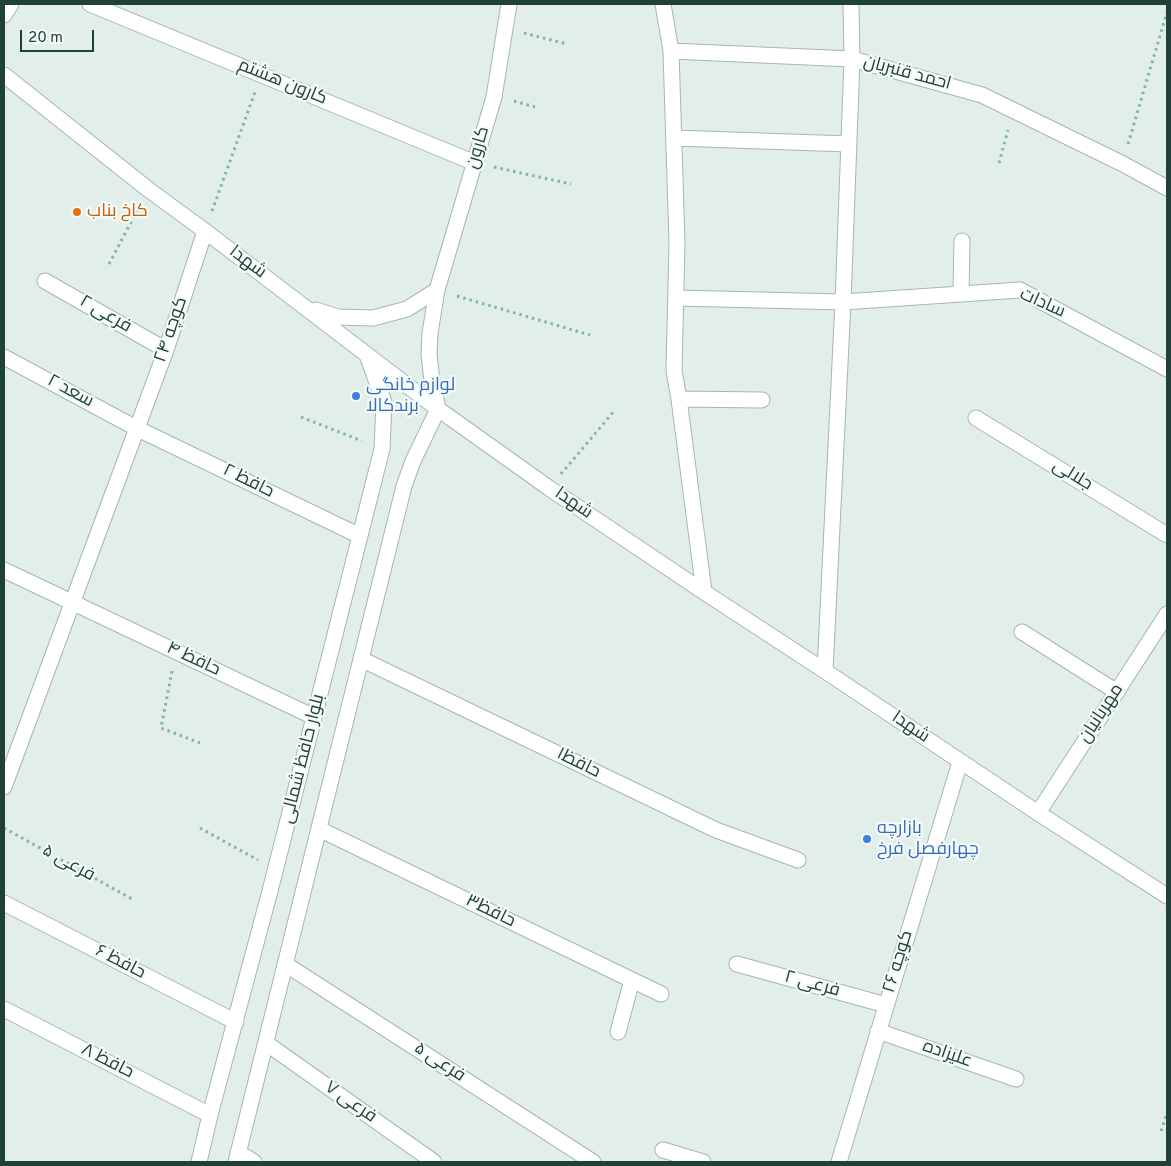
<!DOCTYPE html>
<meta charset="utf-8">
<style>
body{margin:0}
#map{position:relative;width:1171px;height:1166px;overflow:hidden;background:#e2eee9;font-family:Overpass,sans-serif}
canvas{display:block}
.frame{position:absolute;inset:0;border:5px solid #204139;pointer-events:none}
.scale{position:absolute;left:20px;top:30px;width:74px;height:22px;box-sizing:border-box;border:2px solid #204139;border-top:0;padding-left:6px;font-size:15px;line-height:18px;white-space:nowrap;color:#204139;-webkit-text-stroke:4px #f3faf7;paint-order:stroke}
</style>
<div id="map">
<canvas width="1171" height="1166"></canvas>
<div class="frame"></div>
<div class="scale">20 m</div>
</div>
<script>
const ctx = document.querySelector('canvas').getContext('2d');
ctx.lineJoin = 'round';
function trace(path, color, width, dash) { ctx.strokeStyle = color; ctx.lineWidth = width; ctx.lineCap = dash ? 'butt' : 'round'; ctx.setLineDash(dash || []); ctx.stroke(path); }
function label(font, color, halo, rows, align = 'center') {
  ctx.font = font + ' Overpass,Cairo,sans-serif'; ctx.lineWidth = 4.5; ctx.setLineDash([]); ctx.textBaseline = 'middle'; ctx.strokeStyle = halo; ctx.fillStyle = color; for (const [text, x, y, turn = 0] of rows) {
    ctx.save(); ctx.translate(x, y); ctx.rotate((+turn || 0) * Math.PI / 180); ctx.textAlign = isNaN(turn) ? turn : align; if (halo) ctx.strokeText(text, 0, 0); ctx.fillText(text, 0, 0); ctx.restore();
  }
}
const minor = new Path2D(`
 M90,4l385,159
 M663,4l8,47 181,8 130,36 141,69 44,24
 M4,15l7,-11
 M671,51l6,192 -3,128 5,28 25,193
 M4,75l145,115 56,41 233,178 111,79 155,104 121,79 213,142 129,83
 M674,138l175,6
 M45,281l121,69
 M961,294l1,-53
 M676,298l167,4 177,-12 147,79
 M316,310l22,7 35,1 34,-9 30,-19
 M4,357l132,71 224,108
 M679,399l83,1
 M976,418l191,117
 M4,570l310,147
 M1022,632l95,60
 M361,659l355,171 82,30
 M825,671l18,-369 9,-243 -1,-55
 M4,787l162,-437 39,-119
 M1038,813l129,-199
 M319,829l342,165
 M4,903l232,119
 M285,964l308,198
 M737,964l149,41
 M4,1009l206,106
 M878,1031l138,48
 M618,1032l14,-52
 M266,1043l168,119
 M663,1150l40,12
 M238,1152l16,10
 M199,1162l11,-47 60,-224 112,-442 2,-47 -17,-47
 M236,1162l168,-676 9,-25 25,-52 -6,-28 -3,-27 1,-21 7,-43 57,-193 15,-93
 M839,1162l121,-400`);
trace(minor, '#a4b7b1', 17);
trace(new Path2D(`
 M524,33l43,11
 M514,101l21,6
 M1128,144l39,-132
 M999,163l9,-33
 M494,167l77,17
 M212,211l43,-119
 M109,264l30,-57
 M457,296l133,39
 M301,417l61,24
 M561,474l54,-64
 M172,671l-11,57 39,15
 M4,828l128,71
 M200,828l58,32
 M1161,1131l6,-18`), '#80b4a5', 3, [2.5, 4]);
trace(minor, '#fff', 15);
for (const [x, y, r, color] of [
 [77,212,5,"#e8710a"],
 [356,396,5,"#3f7fe0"],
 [867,839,5,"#3f7fe0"]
]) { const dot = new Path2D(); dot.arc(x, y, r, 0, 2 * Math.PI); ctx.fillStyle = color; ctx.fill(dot); trace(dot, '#f3faf7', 2); }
label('18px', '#204139', '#f3faf7', [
 ["احمد قنبریان",907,74,15],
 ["کارون هشتم",282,83,22],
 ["کارون",479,148,-74],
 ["شهدا",247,263,37],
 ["سادات",1042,304,24],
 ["فرعی ۲",105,315,30],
 ["کوچه ۲۴",172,330,-71],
 ["سعد ۲",70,392,28],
 ["جلالی",1072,476,31],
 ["حافظ ۲",248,482,26],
 ["شهدا",573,504,34],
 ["حافظ ۴",193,660,25],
 ["مهربانیان",1102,714,-57],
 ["شهدا",910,728,34],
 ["بلوار حافظ شمالی",304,759,-76],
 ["حافظ۱",578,764,26],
 ["فرعی ۵",68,864,29],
 ["حافظ۳",490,912,26],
 ["کوچه ۲۶",899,962,-73],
 ["حافظ ۶",120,963,27],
 ["فرعی ۲",812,985,15],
 ["علیزاده",947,1055,19],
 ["حافظ ۸",107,1062,27],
 ["فرعی ۵",439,1063,33],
 ["فرعی ۷",350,1103,35]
]);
label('18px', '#c56008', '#f3faf7', [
 ["کاخ بناب",87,212]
], 'left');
label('18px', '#366cbe', '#f3faf7', [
 ["لوازم خانگی",366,386],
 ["برندکالا",366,407],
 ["بازارچه",877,829],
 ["چهارفصل فرخ",877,850]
], 'left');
</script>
